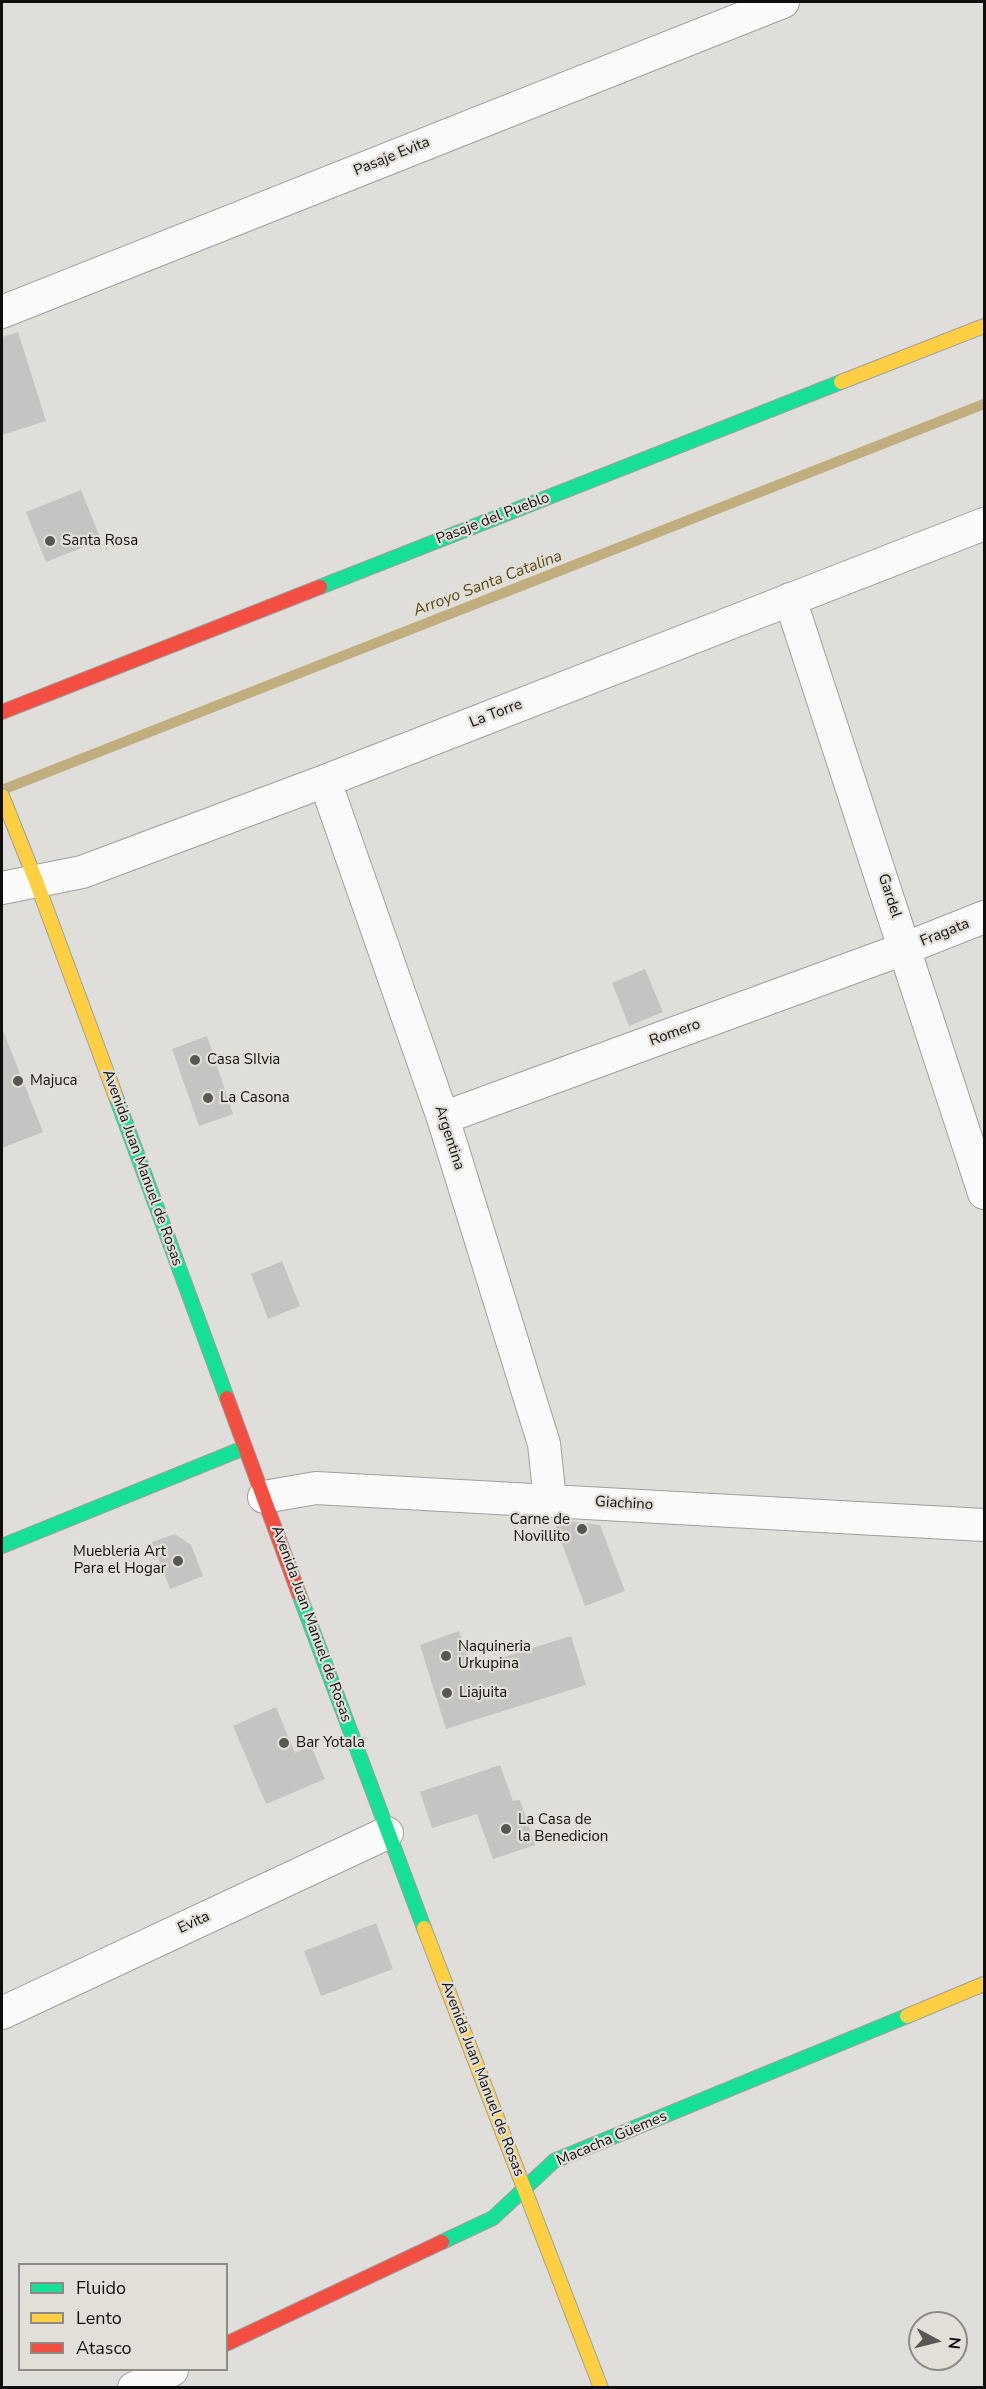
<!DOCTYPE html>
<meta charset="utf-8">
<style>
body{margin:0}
#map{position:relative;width:986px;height:2389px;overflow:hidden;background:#e0dedb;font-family:"Nunito Sans",sans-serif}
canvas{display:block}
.frame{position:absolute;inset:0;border:3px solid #0f0e0c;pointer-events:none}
.legend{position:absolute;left:18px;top:2263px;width:210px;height:108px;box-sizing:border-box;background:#e2dfd9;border:2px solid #8e8b87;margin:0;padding:8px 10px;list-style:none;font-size:18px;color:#0f0e0c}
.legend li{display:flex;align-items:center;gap:12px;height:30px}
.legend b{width:30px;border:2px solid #8e8b87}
.north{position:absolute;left:908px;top:2311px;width:60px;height:60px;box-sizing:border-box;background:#e2dfd9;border:2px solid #8e8b87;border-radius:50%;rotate:97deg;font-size:16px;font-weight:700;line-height:24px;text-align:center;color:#0f0e0c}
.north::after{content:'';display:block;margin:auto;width:21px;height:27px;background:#585754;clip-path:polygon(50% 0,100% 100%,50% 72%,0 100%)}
</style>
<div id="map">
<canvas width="986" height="2389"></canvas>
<div class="frame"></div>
<ul class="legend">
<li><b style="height:8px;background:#16e098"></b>Fluido</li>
<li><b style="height:8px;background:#ffcf43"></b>Lento</li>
<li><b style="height:8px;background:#f24e42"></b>Atasco</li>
</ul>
<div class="north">N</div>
</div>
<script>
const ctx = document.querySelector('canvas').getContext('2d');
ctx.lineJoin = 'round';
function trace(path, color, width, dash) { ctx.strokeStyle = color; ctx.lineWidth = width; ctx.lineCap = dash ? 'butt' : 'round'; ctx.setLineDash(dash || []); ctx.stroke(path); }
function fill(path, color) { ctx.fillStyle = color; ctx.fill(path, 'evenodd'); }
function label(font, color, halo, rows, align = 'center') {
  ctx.font = font + ' "Nunito Sans",sans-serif'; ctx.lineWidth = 4.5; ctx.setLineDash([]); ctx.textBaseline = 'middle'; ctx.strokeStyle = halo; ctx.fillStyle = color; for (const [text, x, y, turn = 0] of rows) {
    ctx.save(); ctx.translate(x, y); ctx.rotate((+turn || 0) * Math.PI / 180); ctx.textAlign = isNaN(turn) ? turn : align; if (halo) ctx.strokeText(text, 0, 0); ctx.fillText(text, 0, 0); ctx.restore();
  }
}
trace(new Path2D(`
 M2,790l982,-386`), '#c0ae7f', 10);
fill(new Path2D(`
 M18,332l28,89 -44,14v-98z
 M81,490l20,50 -55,22 -20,-50z
 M645,969l18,43 -34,14 -17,-43z
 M2,1028l41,104 -41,16z
 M207,1036l26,78 -34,12 -27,-77z
 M282,1261l18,45 -32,13 -17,-45z
 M553,1519l47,6 25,66 -40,15z
 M175,1534l16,11 12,31 -33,13 -18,-47z
 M459,1631l13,36 99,-31 15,49 -140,44 -26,-84z
 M276,1707l19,46 16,-7 14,33 -59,25 -33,-78z
 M500,1765l13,36 7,-1 15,45 -42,14 -16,-45 -45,14 -12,-36z
 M376,1923l17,46 -72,27 -17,-45z`), '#c5c4c2');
const street = new Path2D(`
 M2,312l781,-310
 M790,599l194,594
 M325,781l118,337 101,326 6,56
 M2,888l80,-16 243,-91 659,-257
 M443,1118l463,-170 78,-31
 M264,1497l52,-9 668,37
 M2,2013l385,-180
 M134,2388l38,-18`);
const fast = new Path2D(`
 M320,587l521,-205
 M116,1097l111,301
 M2,1546l242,-98
 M299,1594l125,334
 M442,2242l51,-24 61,-57 353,-145`);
const slow = new Path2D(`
 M841,382l143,-56
 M2,796l34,85 80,216
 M424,1928l177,460
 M907,2016l77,-32`);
const jam = new Path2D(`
 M2,712l318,-125
 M227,1398l72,196
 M226,2344l216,-102`);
trace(street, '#a09f9c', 34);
trace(fast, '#a09f9c', 16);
trace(slow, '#a09f9c', 16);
trace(jam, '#a09f9c', 16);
trace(street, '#fafafa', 32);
trace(fast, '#16e098', 14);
trace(slow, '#ffcf43', 14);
trace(jam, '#f24e42', 14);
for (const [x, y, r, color] of [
 [50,541,6,"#585754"],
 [195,1060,6,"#585754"],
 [18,1081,6,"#585754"],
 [208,1098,6,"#585754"],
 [582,1529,6,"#585754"],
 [178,1561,6,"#585754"],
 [446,1656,6,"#585754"],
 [447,1693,6,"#585754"],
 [284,1743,6,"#585754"],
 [506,1829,6,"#585754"]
]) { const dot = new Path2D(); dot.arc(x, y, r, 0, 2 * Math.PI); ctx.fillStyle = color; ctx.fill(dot); trace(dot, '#e2dfd9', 2); }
label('15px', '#0f0e0c', '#e2dfd9', [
 ["Pasaje Evita",392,157,-22],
 ["Pasaje del Pueblo",493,519,-21],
 ["La Torre",496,714,-21],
 ["Gardel",889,896,72],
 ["Fragata",945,933,-22],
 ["Romero",675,1033,-20],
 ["Argentina",449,1138,72],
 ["Avenida Juan Manuel de Rosas",142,1168,70],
 ["Giachino",624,1504,3],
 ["Avenida Juan Manuel de Rosas",311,1624,70],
 ["Evita",194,1923,-25],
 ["Avenida Juan Manuel de Rosas",482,2079,69],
 ["Macacha Güemes",612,2139,-23]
]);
label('15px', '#0f0e0c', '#e2dfd9', [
 ["Santa Rosa",62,541],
 ["Casa SIlvia",207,1060],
 ["Majuca",30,1081],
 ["La Casona",220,1098],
 ["Carne de",570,1520,"right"],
 ["Novillito",570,1537,"right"],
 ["Muebleria Art",166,1552,"right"],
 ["Para el Hogar",166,1569,"right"],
 ["Naquineria",458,1647],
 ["Urkupina",458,1664],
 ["Liajuita",459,1693],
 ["Bar Yotala",296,1743],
 ["La Casa de",518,1820],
 ["la Benedicion",518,1837]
], 'left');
label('italic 16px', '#5b4916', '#e2dfd9', [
 ["Arroyo Santa Catalina",488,584,-21]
]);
</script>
